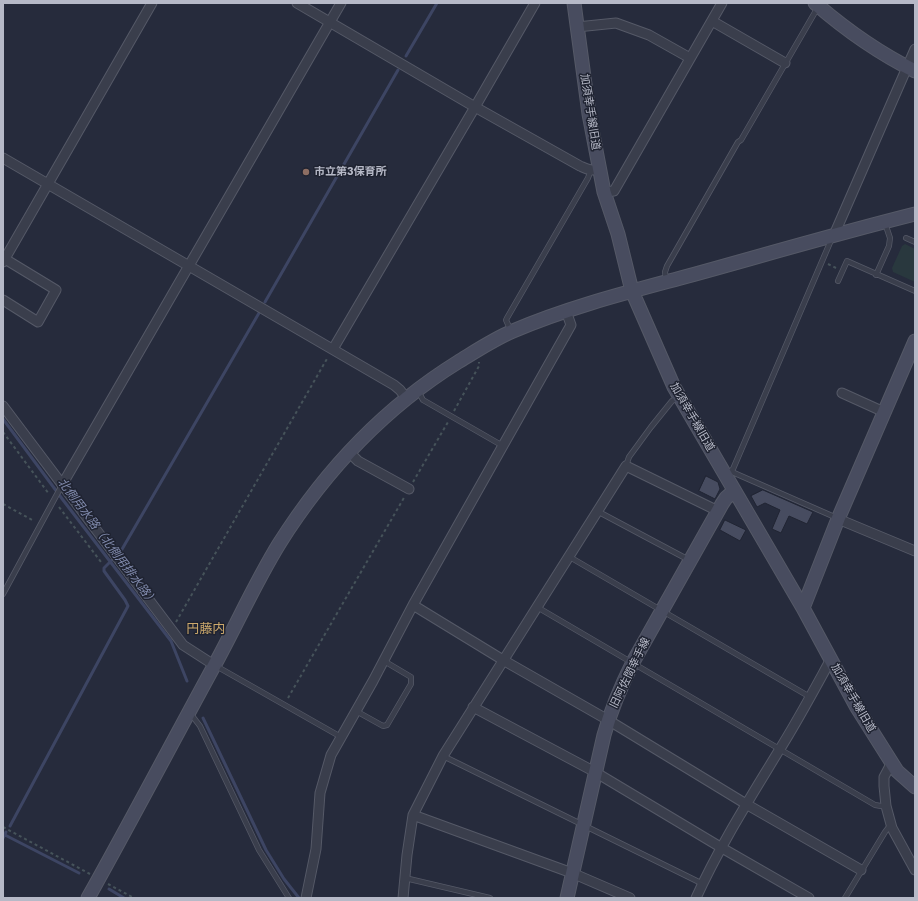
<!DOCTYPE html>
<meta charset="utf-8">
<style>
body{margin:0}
#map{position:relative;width:918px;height:901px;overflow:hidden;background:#262b3c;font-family:"Work Sans",sans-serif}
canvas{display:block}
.frame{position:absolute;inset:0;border:4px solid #b6b9c7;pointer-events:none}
</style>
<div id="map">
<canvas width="918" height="901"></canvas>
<div class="frame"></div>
</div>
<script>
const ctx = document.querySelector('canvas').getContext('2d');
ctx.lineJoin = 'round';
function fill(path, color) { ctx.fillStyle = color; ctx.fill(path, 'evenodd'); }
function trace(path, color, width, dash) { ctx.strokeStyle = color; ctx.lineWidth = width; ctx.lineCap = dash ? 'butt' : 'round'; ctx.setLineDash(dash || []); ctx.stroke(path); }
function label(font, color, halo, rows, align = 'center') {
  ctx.font = font + ' "Work Sans","Noto Sans JP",sans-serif'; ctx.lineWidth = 3; ctx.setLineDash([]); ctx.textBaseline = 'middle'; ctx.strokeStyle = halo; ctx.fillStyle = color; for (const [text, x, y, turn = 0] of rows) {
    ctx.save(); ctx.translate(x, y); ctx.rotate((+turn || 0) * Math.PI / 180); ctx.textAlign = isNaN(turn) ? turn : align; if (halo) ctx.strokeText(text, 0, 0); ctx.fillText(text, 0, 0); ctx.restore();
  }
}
fill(new Path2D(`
 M905,244l10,5v33l-22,-10 -1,-4 10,-22z`), '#29383e');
trace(new Path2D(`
 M406,56l31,-53
 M265,302l133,-232
 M3,419l60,81 108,141 16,40
 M203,718l63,132 18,29 15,19
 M10,826l118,-220 -3,-6 -21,-29v-3l17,-17 138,-238
 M5,835l74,38
 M3,838l3,-6
 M109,889l15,9`), '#3d4563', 3);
const building = new Path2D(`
 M706,476l12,6 2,7 -5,10 -16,-8z
 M763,490l50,22 -6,12 -18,-8 -8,17 -9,-4 8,-19 -15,-7 -8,4 -6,-11z
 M725,520l21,10 -6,11 -20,-11z`);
fill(building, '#474c60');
trace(building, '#212533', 1);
const lane = new Path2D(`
 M906,238l9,4
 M876,275l13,-29 1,-8 -5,-15
 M666,280l-1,-8 2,-6 71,-124 3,-2 77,-133
 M838,281l9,-20 68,30
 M511,331l-5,-11 1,-2 81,-140 3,-8
 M418,391l5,9 80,46
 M626,466l3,-9 22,-30 21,-26 6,-3
 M732,472l105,46
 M726,475l7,-6 99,-231
 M597,511l92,49
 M568,556l242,141
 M3,594l59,-109
 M537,607l338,198 6,1h5
 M216,666l125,71
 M356,711l27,15 4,-1 24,-41v-7l-27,-16
 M190,713l10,13 59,124 30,48
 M443,756l260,128
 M405,878l85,20
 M845,898l40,-66 3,-4h4`);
const street = new Path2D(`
 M297,3l178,104 105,59c7,3 12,6 19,2
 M712,21l73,42
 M577,27l39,-4 33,12 41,23
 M3,158l391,227 6,5 6,8
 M604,192l10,-1 108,-188
 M834,235l81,-186
 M3,262l149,-259
 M3,300l35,22 18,-32 -51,-31
 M333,349l142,-242 60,-104
 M842,393l42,19
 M3,406l180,239 31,20
 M349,452l9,9 51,28
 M62,485l279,-482
 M838,519l77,32
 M413,605l90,55 105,60 138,84 115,66
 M473,707l122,65 127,76 87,50
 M892,762l-8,15v9l2,20 6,22 23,42
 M413,815l159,58 58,25
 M306,898l10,-49 4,-56 11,-38 42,-74 40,-76 158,-280 -5,-14
 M403,898l4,-43 6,-40 30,-59 183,-290 92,45
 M696,898c23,-51 53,-98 82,-146 19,-30 36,-62 53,-93`);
const secondary = new Path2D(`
 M574,3l15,111 15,78 14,42 14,57 42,96 129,221 53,98 41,65 18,16
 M815,3c31,27 64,50 100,68
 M803,608l35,-89 77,-178
 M88,898c43,-77 84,-155 126,-232 22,-40 41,-83 65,-122 46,-73 105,-136 179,-182 18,-11 36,-23 55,-31 56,-24 116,-39 175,-55 76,-21 151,-43 227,-62
 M567,898l37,-163c7,-25 17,-49 29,-73l89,-158 4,-6 8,-7`);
trace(lane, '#555967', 6);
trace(street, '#555967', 11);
trace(secondary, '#555967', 15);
trace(new Path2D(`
 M828,264l8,4
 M454,411l25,-45v-4
 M3,432l46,62
 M413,482l35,-60
 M3,504l31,17
 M59,507l42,55
 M176,622l152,-265
 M288,698l117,-202
 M3,827l87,47
 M108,884l26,14`), '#46535a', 2, [3, 3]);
trace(lane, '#3a3e4c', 4.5);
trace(street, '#3a3e4c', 9);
trace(secondary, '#484c5f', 13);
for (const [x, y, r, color] of [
 [306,172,4,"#8d6e63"]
]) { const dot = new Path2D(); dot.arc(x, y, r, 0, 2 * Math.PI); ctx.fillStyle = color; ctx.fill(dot); trace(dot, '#1f2331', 1.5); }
label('11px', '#b6b9c7', '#1f2331', [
 ["加須幸手線旧道",590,112,81],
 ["加須幸手線旧道",692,417,60],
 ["旧阿佐間幸手線",630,673,-64],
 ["加須幸手線旧道",853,698,60]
]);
label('bold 11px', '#b6b9c7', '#1f2331', [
 ["市立第3保育所",314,172]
], 'left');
label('italic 12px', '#808aac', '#1f2331', [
 ["北側用水路（北側用排水路）",107,542,53]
]);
label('13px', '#cca96c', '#1f2331', [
 ["円藤内",206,629]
]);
</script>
